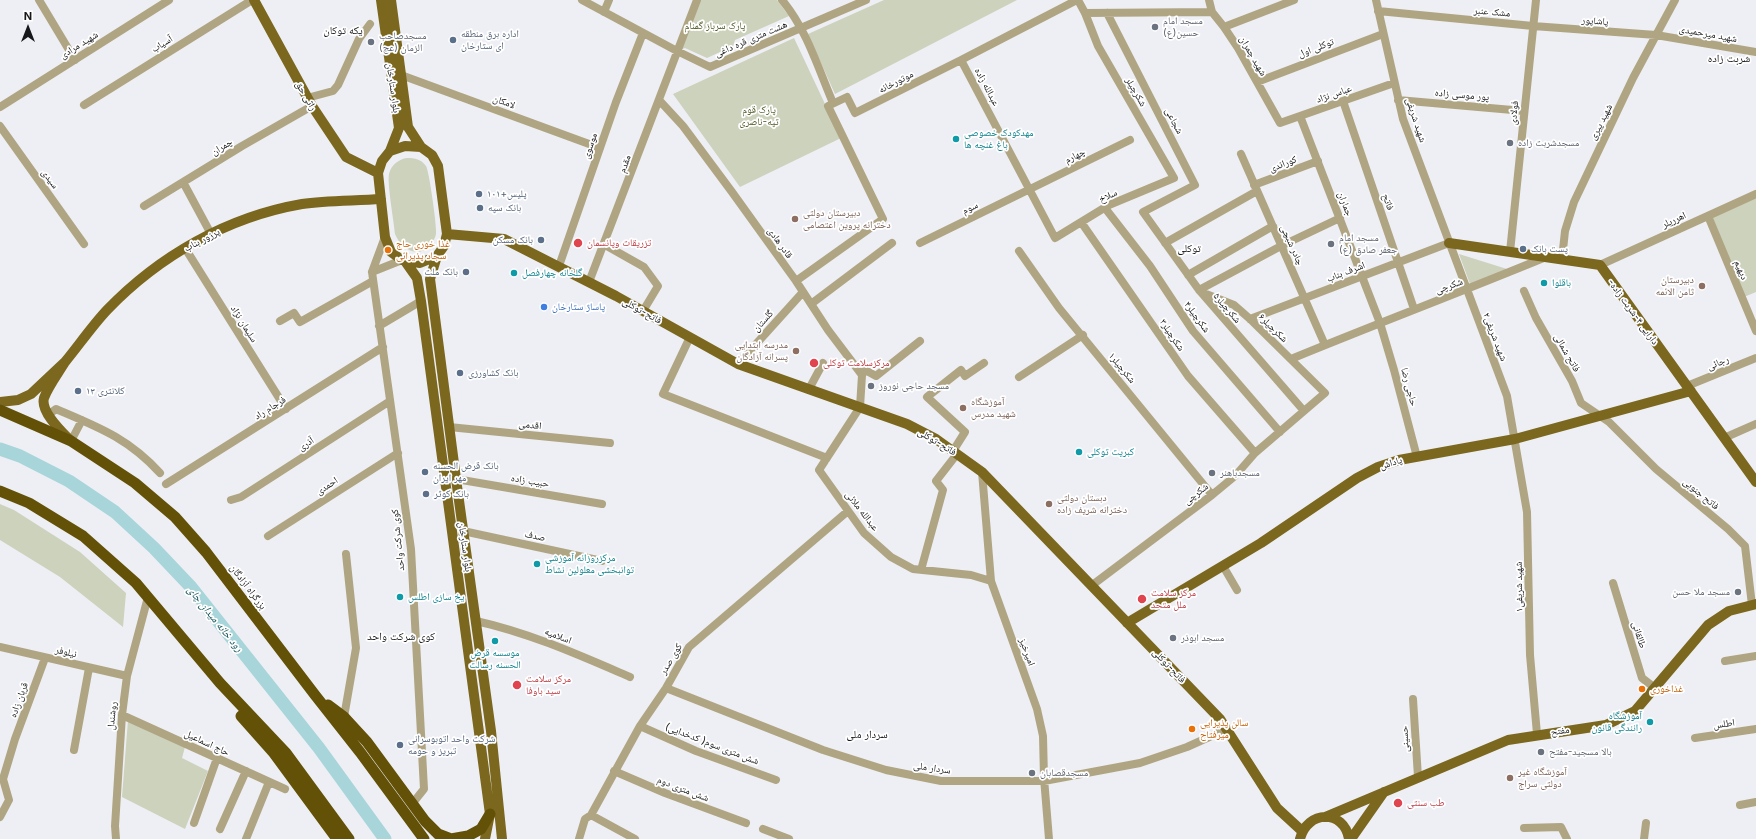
<!DOCTYPE html>
<meta charset="utf-8">
<style>
body{margin:0}
#map{position:relative;width:1756px;height:839px;overflow:hidden;background:#eeeff4;font-family:Inter,sans-serif}
canvas{display:block}
.north{position:absolute;left:8px;top:8px;width:40px;height:40px;-webkit-text-stroke:3px #fff;paint-order:stroke;rotate:0deg;font-size:11px;font-weight:700;line-height:16px;text-align:center;color:#17181a}
.north::after{content:'';display:block;margin:auto;width:14px;height:18px;background:#17181a;clip-path:polygon(50% 0,100% 100%,50% 72%,0 100%)}
</style>
<div id="map">
<canvas width="1756" height="839"></canvas>
<div class="north">N</div>
</div>
<script>
const ctx = document.querySelector('canvas').getContext('2d');
ctx.lineJoin = 'round';
function fill(path, color) { ctx.fillStyle = color; ctx.fill(path, 'evenodd'); }
function trace(path, color, width, dash) { ctx.strokeStyle = color; ctx.lineWidth = width; ctx.lineCap = dash ? 'butt' : 'round'; ctx.setLineDash(dash || []); ctx.stroke(path); }
function label(font, color, halo, rows, align = 'center') {
  ctx.font = font + ' Inter,"Noto Naskh Arabic",sans-serif'; ctx.lineWidth = 3.5; ctx.setLineDash([]); ctx.textBaseline = 'middle'; ctx.strokeStyle = halo; ctx.fillStyle = color; for (const [text, x, y, turn = 0] of rows) {
    ctx.save(); ctx.translate(x, y); ctx.rotate((+turn || 0) * Math.PI / 180); ctx.textAlign = isNaN(turn) ? turn : align; if (halo) ctx.strokeText(text, 0, 0); ctx.fillText(text, 0, 0); ctx.restore();
  }
}
fill(new Path2D(`
 M700,0h77l12,16 -54,24 -2,6 -26,12 -22,-10 -8,3z
 M884,0h133l-182,94 -27,-60z
 M794,38l47,100 -101,49 -67,-93z
 M407,158c8,0 14,1 19,8 3,4 11,61 10,67 0,4 -3,8 -5,11 -12,16 -30,5 -36,-10 -1,-12 -8,-51 -6,-60 2,-9 10,-15 18,-16z
 M1756,198v94l-12,5 -33,-79z
 M1459,254l48,15 -37,15z
 M0,504l14,6 66,42 46,41 -3,34 -63,-50 -60,-37z
 M128,720l57,27 -3,11 26,13 -23,58 -63,-32z`), '#ccd2bc');
trace(new Path2D(`
 M0,449l20,7 49,25 46,31 39,36 37,39 128,161 66,91`), '#a7d5d9', 13);
trace(new Path2D(`
 M39,0l36,60
 M582,0l95,51 33,16 156,-67
 M782,0c25,30 36,68 51,103
 M1077,0l-116,60 94,178 54,-33 65,-27 -76,-132 -13,-33 -7,-13
 M1209,0l3,12 12,15 14,21 42,75 114,-40
 M1376,0l27,119 104,277 20,116 3,143 7,79
 M1378,11l155,15 123,9 100,17
 M604,12l5,-12
 M1085,13l127,-1
 M1107,13l88,172 -52,27 56,78 105,121
 M1224,27l70,-27
 M401,75l199,73
 M1257,82l126,-48
 M307,98l26,-7 5,-6 21,-46 11,-15
 M659,100l24,26 49,66 64,89 32,49 34,45 -2,32 -41,63 45,63 27,24 22,12 58,6 20,6
 M1398,100l126,11
 M1343,101l71,208
 M84,105l168,-105
 M0,107l169,-107
 M1300,116l80,207 14,47 23,87
 M0,126l84,118
 M1241,154l84,191
 M183,182l28,52
 M1254,185l64,-24
 M144,206l98,-60 70,-40
 M1105,208l45,58 43,65 87,101
 M1708,216l48,115
 M1081,222l107,154 67,77
 M385,237l-13,35 30,-12
 M920,243l210,-103
 M1165,243l92,-52
 M605,245l39,22 14,19 -15,25
 M185,248l101,161
 M1019,251l40,57 153,187
 M1510,252l26,-252
 M1562,259l3,-28 9,-29 59,-124 42,-78
 M1600,265l156,-71
 M559,266l57,-164 27,-69
 M372,272l39,277 13,240 -12,15
 M1188,275l85,-49
 M796,281l87,-62 -55,-113 19,-9 8,16 106,-53
 M589,282l108,-282
 M1199,290l82,-44 59,-28
 M1524,291l12,27 36,63 9,22 28,19 47,47 72,60 17,17 7,59
 M811,304l81,-61
 M1250,319l199,-76
 M280,321l14,-8 6,9 73,-41
 M379,326l42,-25
 M690,337l-27,57 164,64
 M1291,359c85,-35 170,-67 255,-102
 M738,364l65,-72
 M862,375l3,-5 11,6 44,-35
 M1019,377l64,-42
 M1687,386l69,-28
 M809,389l14,-26
 M48,415l8,-6c42,18 72,29 104,64
 M449,427l161,16
 M1724,438l32,-14
 M71,441l11,-21
 M953,451l12,-19 -38,-35 34,-27 4,6 19,-13
 M982,472l9,109 46,128 6,27 1,42 5,61
 M456,479l146,25
 M166,484l217,-137
 M231,500l10,-3 149,-96
 M463,531l139,30
 M268,536l130,-83
 M1223,566l14,24
 M921,570l22,-80 -7,-9 21,-27
 M1613,583l29,95 13,10
 M1091,586l121,-91 23,-19 20,-23 70,-60 -75,-74 -16,-14 -33,-13
 M476,621c54,12 103,34 154,56
 M0,647l127,29
 M1725,661l31,-5
 M666,688l157,62 63,20 55,11h103l96,-18 47,-16 40,-18
 M1413,699l5,78
 M122,715l163,74
 M344,717l12,-69 -10,-94
 M640,726l56,25 80,29
 M1695,738l61,-9
 M74,750l15,-82
 M614,771l51,22 81,30
 M1740,805l16,-3
 M591,815l44,24
 M0,817l9,-17 -6,-21 12,-40 30,-81
 M194,823l23,-65
 M1524,828l37,-1 6,12
 M220,829l26,-58
 M763,829l26,10
 M116,839l-1,-13 7,-111 5,-39 21,-79
 M246,839l23,-57
 M579,839l6,-20 6,-4 49,-89 26,-38 23,-41 159,-136
 M1644,839l2,-16`), '#b0a583', 8);
trace(new Path2D(`
 M254,0l58,106 34,51 32,16
 M381,0l18,128 -9,23
 M391,0l17,127 13,20
 M405,146l16,1 11,8 6,11 9,68 -3,12 -7,10 -17,7 -18,-3 -11,-8 -6,-15 -7,-64 4,-12 8,-10z
 M447,234l57,5 112,57 122,68 169,60 29,15 46,33 238,247 57,89 25,23
 M1449,243l151,22 156,217
 M437,256l-7,23 26,200 35,252 11,108
 M405,261l12,17 4,23 69,513 -5,25
 M65,362c14,-17 27,-36 42,-52 52,-54 120,-93 195,-106 25,-4 53,-3 79,-5
 M0,402l18,-2 13,-6 34,-32c-6,10 -17,25 -21,36 -4,14 18,34 27,43
 M1127,623l134,-80 96,-65 21,-11 21,-7 116,-21 176,-48
 M1325,817l183,-77 98,-15 29,-14 73,-86 21,-14 27,-7
 M1300,839c7,-29 44,-30 49,0
 M1351,839l33,-47`), '#7b671e', 10);
trace(new Path2D(`
 M0,410l71,31 64,42 40,34 31,35 109,143 45,57 64,87
 M0,491l29,12 54,33 53,47 84,100 66,70 63,86
 M328,705l16,12 23,25 58,79 13,13 13,5 17,-3 13,-7 9,-15
 M241,716l32,36 64,87`), '#635107', 11);
for (const [x, y, r, color] of [
 [1155,27,4,"#6b7280"],
 [453,40,4,"#5c6f8a"],
 [371,42,4,"#6b7280"],
 [956,139,4,"#0f9aa8"],
 [1510,143,4,"#6b7280"],
 [479,194,4,"#5c6f8a"],
 [480,208,4,"#5c6f8a"],
 [795,219,4,"#8d6e63"],
 [541,240,4,"#5c6f8a"],
 [578,243,5,"#e0444e"],
 [1331,244,4,"#6b7280"],
 [1523,249,4,"#5c6f8a"],
 [388,250,4,"#e8710a"],
 [466,272,4,"#5c6f8a"],
 [514,273,4,"#0f9aa8"],
 [1544,283,4,"#0f9aa8"],
 [1702,286,4,"#8d6e63"],
 [544,307,4,"#3f7fe0"],
 [796,351,4,"#8d6e63"],
 [814,363,5,"#e0444e"],
 [460,373,4,"#5c6f8a"],
 [871,386,4,"#6b7280"],
 [78,391,4,"#5c6f8a"],
 [963,408,4,"#8d6e63"],
 [1079,452,4,"#0f9aa8"],
 [425,472,4,"#5c6f8a"],
 [1212,473,4,"#6b7280"],
 [426,494,4,"#5c6f8a"],
 [1049,504,4,"#8d6e63"],
 [537,564,4,"#0f9aa8"],
 [1738,592,4,"#6b7280"],
 [400,597,4,"#0f9aa8"],
 [1142,599,5,"#e0444e"],
 [1173,638,4,"#6b7280"],
 [495,641,4,"#0f9aa8"],
 [517,685,5,"#e0444e"],
 [1642,689,4,"#e8710a"],
 [1650,722,4,"#0f9aa8"],
 [1192,729,4,"#e8710a"],
 [400,745,4,"#5c6f8a"],
 [1541,752,4,"#6b7280"],
 [1032,773,4,"#6b7280"],
 [1510,778,4,"#8d6e63"],
 [1398,803,5,"#e0444e"]
]) { const dot = new Path2D(); dot.arc(x, y, r, 0, 2 * Math.PI); ctx.fillStyle = color; ctx.fill(dot); trace(dot, '#fff', 1.5); }
label('10px', '#17181a', '#fff', [
 ["مشک عنبر",1492,12,5],
 ["پاشاپور",1595,21,4],
 ["شهید میرحمیدی",1708,34,10],
 ["هشت متری قره داغی",751,39,-23],
 ["آسیاب",162,44,-32],
 ["شهید مرادی",79,45,-32],
 ["توکلی اول",1316,48,-21],
 ["شهید چمران",1253,56,60],
 ["موتورخانه",896,82,-27],
 ["عبدالله زاده",987,87,62],
 ["بلوار ستارخان",393,88,82],
 ["شکرچیلر",1136,92,60],
 ["عباس نژاد",1334,94,-19],
 ["پور موسی زاده",1462,95,5],
 ["راثی حق",306,96,60],
 ["لامکان",504,102,20],
 ["فولادی",1514,113,-85],
 ["شهید شریفى",1416,120,72],
 ["شجاعی",1174,121,63],
 ["شهید پیری",1601,122,-63],
 ["موسوی",590,146,-71],
 ["چمران",222,147,-31],
 ["چهارم",1075,156,-26],
 ["مقدم",625,164,-70],
 ["کوراندی",1283,164,-21],
 ["سیدی",50,179,54],
 ["سلاخ",1108,196,-26],
 ["فاتح",1388,202,71],
 ["جماران",1345,204,69],
 ["سوم",970,208,-26],
 ["اهرریلر",1674,220,-25],
 ["پرزور بناب",202,240,-28],
 ["قادر هادی",780,243,54],
 ["چادر شبچی",1292,245,66],
 ["دیهیم",1741,270,67],
 ["اشرف بناب",1346,272,-21],
 ["شکرچی",1449,286,-20],
 ["شکرچیلر۵",1227,308,49],
 ["فاتح-توکلی",642,311,29],
 ["-دارایی ۴-شربت زاده",1633,312,54],
 ["شکرچیلر۴",1197,317,54],
 ["گلستان",763,321,-48],
 ["سلیمان نژاد",244,324,58],
 ["شکرچیلر۶",1273,328,44],
 ["شکرچیلر۳",1172,335,56],
 ["شهید شریفی۲",1495,337,69],
 ["فاتح شمالی",1567,353,60],
 ["رجائی",1718,363,-22],
 ["شکرچیلر۱",1122,368,51],
 ["حاجی رضا",1409,387,75],
 ["فرجام راد",270,408,-32],
 ["اقدمی",530,425,6],
 ["فاتح-توکلی",937,442,31],
 ["آذری",306,444,-33],
 ["پاداش",1391,463,-17],
 ["حبیب زاده",530,481,9],
 ["احمدی",327,486,-33],
 ["شکرچی",1196,494,-38],
 ["فاتح جنوبی",1701,494,40],
 ["عبدالله ملائی",862,511,52],
 ["صدف",535,536,12],
 ["کوی شرکت واحد",398,540,-96],
 ["بلوار ستارخان",465,547,82],
 ["بزرگراه آزادگان",248,587,53],
 ["شهید شریفی۱",1519,587,-91],
 ["طالقانی",1639,635,73],
 ["اسلامیه",558,636,21],
 ["نیلوفر",66,652,13],
 ["امیرخیز",1027,652,70],
 ["کوی صدر",671,659,-59],
 ["فاتح-توکلی",1169,666,46],
 ["قربان زاده",19,700,-70],
 ["روشندل",112,716,-85],
 ["اطلس",1724,724,-8],
 ["مفتح",1560,731,-8],
 ["حسینی",1405,739,-93],
 ["حاج اسماعیل",207,743,25],
 ["(کدخدایی )شش متری سوم",712,744,21],
 ["سردار ملی",932,768,8],
 ["شش متری دوم",683,789,21]
]);
label('10px', '#5b616d', '#fff', [
 ["مسجد امام",1163,21],
 ["حسین(ع)",1163,33],
 ["مسجدصاحب",379,36],
 ["الزمان (عج)",379,48],
 ["مسجدشربت زاده",1518,143],
 ["مسجد امام",1339,238],
 ["جعفر صادق (ع)",1339,250],
 ["مسجد حاجی نوروز",879,386],
 ["مسجدباهنر",1220,473],
 ["مسجد ملا حسن",1730,592,"right"],
 ["مسجد ابوذر",1181,638],
 ["بالا مسجید-مفتح",1549,752],
 ["مسجدقصابان",1040,773]
], 'left');
label('10px', '#4b561f', '#fff', [
 ["پارک سرباز گمنام",715,26],
 ["پارک قوم",759,110],
 ["تپه-ناصری",759,122]
]);
label('10px', '#4e5e75', '#fff', [
 ["اداره برق منطقه",461,34],
 ["ای ستارخان",461,46],
 ["پلیس+۱۰۱",487,194],
 ["بانک سپه",488,208],
 ["بانک مسکن",533,240,"right"],
 ["پست بانک",1531,249],
 ["بانک ملت",458,272,"right"],
 ["بانک کشاورزی",468,373],
 ["کلانتری ۱۳",86,391],
 ["بانک قرض الحسنه",433,466],
 ["مهر ایران",433,478],
 ["بانک کوثر",434,494],
 ["شرکت واحد اتوبوسرانی",408,739],
 ["تبریز و حومه",408,751]
], 'left');
label('10px', '#0d838f', '#fff', [
 ["مهدکودک خصوصی",964,133],
 ["باغ غنچه ها",964,145],
 ["گلخانه چهارفصل",522,273],
 ["باقلوا",1552,283],
 ["کبریت توکلی",1087,452],
 ["مرکزروزانه آموزشی",545,558],
 ["توانبخشی معلولین نشاط",545,570],
 ["یخ سازی اطلس",408,597],
 ["موسسه قرض",495,653,"center"],
 ["الحسنه رسالت",495,665,"center"],
 ["آموزشگاه",1642,716,"right"],
 ["رانندگی قانون",1642,728,"right"]
], 'left');
label('10px', '#785e54', '#fff', [
 ["دبیرستان دولتی",803,213],
 ["دخترانه پروین اعتصامی",803,225],
 ["دبیرستان",1694,280,"right"],
 ["ثامن الائمه",1694,292,"right"],
 ["مدرسه ابتدایی",788,345,"right"],
 ["پسرانه آزادگان",788,357,"right"],
 ["آموزشگاه",971,402],
 ["شهید مدرس",971,414],
 ["دبستان دولتی",1057,498],
 ["دخترانه شریف زاده",1057,510],
 ["آموزشگاه غیر",1518,772],
 ["دولتی سراج",1518,784]
], 'left');
label('10px', '#be3a42', '#fff', [
 ["تزریقات وپانسمان",587,243],
 ["مرکزسلامت توکلی",823,363],
 ["مرکز سلامت",1151,593],
 ["ملل متحد",1151,605],
 ["مرکز سلامت",526,679],
 ["سید باوفا",526,691],
 ["طب سنتی",1407,803]
], 'left');
label('10px', '#c56008', '#fff', [
 ["غذا خوری حاج",396,244],
 ["سجاد پذیرائی",396,256],
 ["غذاخوری",1650,689],
 ["سالن پذیرایی",1200,723],
 ["میرفتاح",1200,735]
], 'left');
label('10px', '#366cbe', '#fff', [
 ["پاساژ ستارخان",552,307]
], 'left');
label('11px', '#17181a', '#fff', [
 ["یکه توکان",343,31],
 ["شربت زاده",1729,59],
 ["توکلی",1189,249],
 ["کوی شرکت واحد",401,637],
 ["سردار ملی",867,735]
]);
label('italic 11px', '#16575c', '#fff', [
 ["رود خانه میدان چای",215,619,51]
]);
</script>
